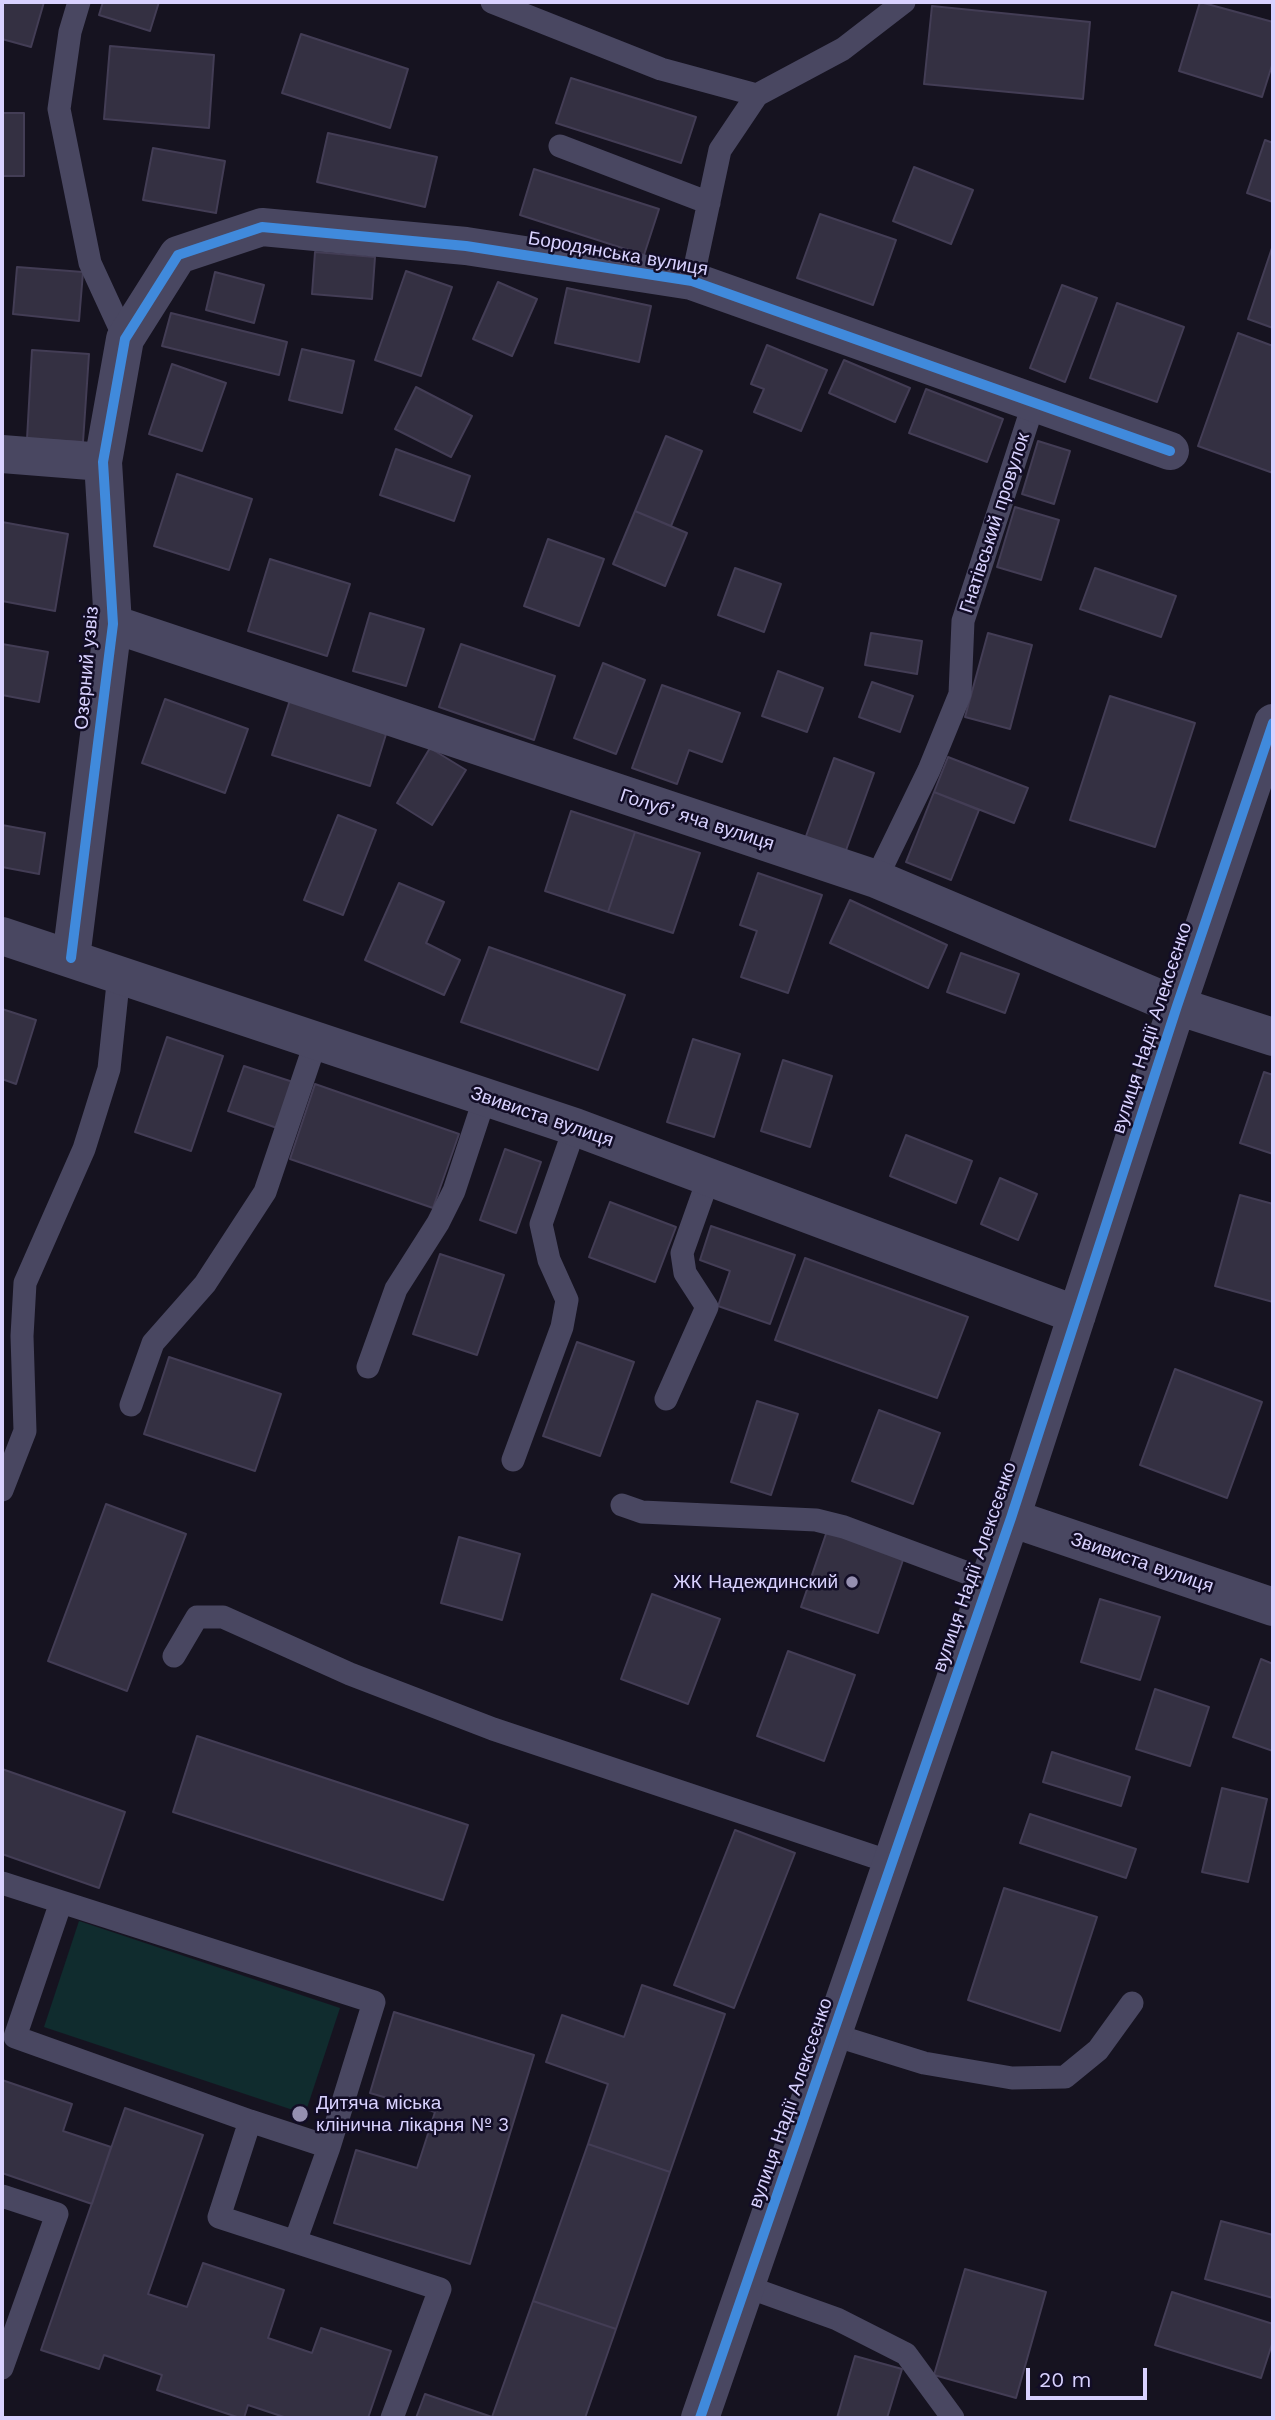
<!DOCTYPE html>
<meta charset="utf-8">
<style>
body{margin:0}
#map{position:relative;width:1275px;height:2420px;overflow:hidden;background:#161320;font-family:"Work Sans",sans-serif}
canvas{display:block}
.frame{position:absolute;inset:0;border:4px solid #d9d2ff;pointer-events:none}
.scale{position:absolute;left:1026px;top:2368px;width:121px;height:32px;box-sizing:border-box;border:4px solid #d9d2ff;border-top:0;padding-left:9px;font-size:21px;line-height:24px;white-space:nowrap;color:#d9d2ff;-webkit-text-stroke:5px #120d26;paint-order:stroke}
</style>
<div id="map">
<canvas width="1275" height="2420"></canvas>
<div class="frame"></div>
<div class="scale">20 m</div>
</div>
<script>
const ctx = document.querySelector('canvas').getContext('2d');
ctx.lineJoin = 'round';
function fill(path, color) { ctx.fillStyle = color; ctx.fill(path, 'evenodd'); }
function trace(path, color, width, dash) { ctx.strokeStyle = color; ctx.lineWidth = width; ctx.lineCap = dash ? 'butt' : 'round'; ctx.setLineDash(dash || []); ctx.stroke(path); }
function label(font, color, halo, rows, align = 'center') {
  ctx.font = font + ' "Work Sans",sans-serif'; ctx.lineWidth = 5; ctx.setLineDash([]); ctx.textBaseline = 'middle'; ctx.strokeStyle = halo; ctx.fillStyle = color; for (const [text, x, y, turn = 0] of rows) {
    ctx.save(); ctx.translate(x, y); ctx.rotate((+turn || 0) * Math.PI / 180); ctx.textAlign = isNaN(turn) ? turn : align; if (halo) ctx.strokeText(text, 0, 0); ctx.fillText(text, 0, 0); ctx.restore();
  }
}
fill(new Path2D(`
 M79,1921l261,87 -35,106 -261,-87z`), '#102c2e');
const building = new Path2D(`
 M2,2h42l-13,45 -29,-8z
 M103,2h56l-9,29 -51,-16z
 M1200,2l73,20v40l-11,35 -83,-26z
 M932,6l158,16 -7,77 -159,-15z
 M301,34l107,35 -18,59 -108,-35z
 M110,46l104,9 -5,73 -105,-9z
 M571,78l125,39 -15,46 -125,-40z
 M2,113h22v63h-22z
 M328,133l109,24 -12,50 -108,-25z
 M1265,140l8,3v59l-26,-9z
 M153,148l72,13 -9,52 -73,-13z
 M914,167l59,23 -22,54 -58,-23z
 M534,169l125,40 -15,46 -124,-40z
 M820,214l76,26 -23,65 -76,-27z
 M1273,245v83l-25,-9z
 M315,252l60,5 -3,42 -60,-5z
 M17,267l66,5 -4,49 -66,-7z
 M406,271l46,16 -31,89 -46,-16z
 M215,272l49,13 -10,38 -48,-13z
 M498,282l39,17 -25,57 -39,-17z
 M1062,285l35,13 -32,84 -35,-14z
 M567,288l84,18 -12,56 -84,-19z
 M1117,303l67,24 -27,75 -67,-24z
 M171,313l116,29 -8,33 -117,-29z
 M1238,333l35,13v127l-75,-27z
 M767,345l60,25 -26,61 -47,-19 10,-23 -13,-5z
 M302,349l52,12 -12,52 -53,-13z
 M32,350l57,4 -6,88 -56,-3z
 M844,360l66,28 -15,34 -66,-29z
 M172,364l54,19 -24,68 -53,-17z
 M416,387l56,29 -21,41 -56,-28z
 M926,389l77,30 -16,43 -78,-29z
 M666,436l36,15 -31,75 -36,-15z
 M1038,441l32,10 -16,53 -32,-10z
 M396,449l74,27 -16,45 -74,-26z
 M177,474l75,25 -23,71 -75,-24z
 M1015,507l44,13 -18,60 -44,-13z
 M635,511l52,22 -22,53 -52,-22z
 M2,522l66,12 -13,77 -53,-10z
 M548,539l56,20 -25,67 -55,-20z
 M270,559l80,25 -23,72 -79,-25z
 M735,568l46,16 -17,48 -46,-17z
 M1095,568l81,28 -15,41 -81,-28z
 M370,613l54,16 -18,57 -53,-15z
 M871,633l51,8 -5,33 -52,-9z
 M988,633l44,12 -22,84 -45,-12z
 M2,644l46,8 -9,50 -37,-7z
 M461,644l94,32 -21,64 -95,-33z
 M603,663l42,17 -29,74 -42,-16z
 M778,671l45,17 -16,44 -45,-16z
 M872,682l41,14 -13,36 -41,-15z
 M662,685l78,28 -18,49 -33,-12 -12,34 -45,-16z
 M1110,696l85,27 -40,124 -85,-27z
 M165,699l83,30 -23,64 -83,-30z
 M290,700l97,31 -17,55 -98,-31z
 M430,748l36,22 -34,55 -35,-22z
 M948,757l80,31 -14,35 -80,-31z
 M834,758l40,15 -29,80 -40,-14z
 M934,792l45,18 -28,70 -45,-18z
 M571,811l64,21 -27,80 -63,-21z
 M338,815l38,15 -33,85 -39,-15z
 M2,825l43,8 -6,41 -37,-7z
 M635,832l65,21 -27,80 -65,-21z
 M758,873l64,22 -34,98 -47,-16 16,-46 -17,-6z
 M399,883l45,19 -18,41 34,17 -16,35 -79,-35z
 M850,900l97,45 -19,43 -98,-45z
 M489,947l136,48 -27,75 -137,-48z
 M961,953l58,21 -14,39 -58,-21z
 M2,1009l34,11 -20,64 -14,-5z
 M167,1037l56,19 -32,95 -56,-19z
 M693,1039l47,15 -26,83 -47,-15z
 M783,1060l49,16 -22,71 -49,-16z
 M244,1066l52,17 -16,46 -52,-18z
 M1264,1072l9,3v79l-33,-11z
 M315,1084l144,50 -26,74 -143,-49z
 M906,1135l66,26 -16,42 -66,-27z
 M505,1149l36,13 -25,71 -36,-13z
 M1000,1178l37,16 -19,46 -37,-16z
 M1240,1195l33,9v98l-58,-16z
 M610,1202l66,25 -21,55 -66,-25z
 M711,1226l84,29 -25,69 -52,-18 12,-35 -30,-11z
 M440,1254l64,21 -27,80 -64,-21z
 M805,1258l163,59 -31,81 -162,-58z
 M577,1342l57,20 -34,94 -57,-20z
 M169,1357l112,37 -26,77 -111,-37z
 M1175,1369l87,33 -35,96 -87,-33z
 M757,1401l41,13 -27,81 -40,-13z
 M879,1410l61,23 -27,71 -61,-23z
 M106,1504l80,30 -59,157 -79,-30z
 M827,1531l77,26 -26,76 -77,-26z
 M459,1537l61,17 -18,66 -61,-17z
 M652,1594l68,25 -32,85 -67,-25z
 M1100,1599l60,18 -20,63 -59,-18z
 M788,1651l67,24 -31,86 -67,-25z
 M1261,1659l12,5v87l-40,-14z
 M1155,1689l54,18 -19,59 -54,-17z
 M197,1736l271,89 -25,75 -270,-88z
 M1052,1752l78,25 -9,29 -78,-24z
 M2,1769l123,43 -26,76 -97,-34z
 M1222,1788l45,11 -19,83 -46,-10z
 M1030,1814l106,35 -10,29 -106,-35z
 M735,1830l60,23 -61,155 -60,-23z
 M1004,1888l93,29 -37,114 -92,-31z
 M642,1985l83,29 -55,158 -82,-28 20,-60 -62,-22 16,-47 62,22z
 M394,2012l140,43 -64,209 -136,-41 22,-73 61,18 18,-56 -65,-19z
 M2,2080l70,24 -9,27 48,16 -19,57 -90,-31z
 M125,2108l78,27 -55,159 39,13 16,-44 81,27 -16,48 44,15 9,-25 70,23 -23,67h-81l-39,-13 -4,13h-4l-83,-28 5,-15 -58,-20 -5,14 -58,-19z
 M588,2144l82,28 -54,157 -83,-28z
 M1221,2221l52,14v63l-68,-19z
 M965,2269l81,23 -30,106 -82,-23z
 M1172,2292l101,32v17l-12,37 -106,-33z
 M533,2301l83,28 -31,89h-169l9,-24 67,23z
 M855,2356l47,13 -15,49h-50z`);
fill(building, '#343042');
trace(building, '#433d55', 2);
trace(new Path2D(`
 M79,2l-9,30 -11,77 31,154 35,76
 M492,2l169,67 96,26
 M560,146l149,57
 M692,281l28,-131 37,-55 86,-46 61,-47
 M876,879l53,-109 31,-76 3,-73 71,-219
 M368,1367l28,-78 42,-66 16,-32 31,-94
 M666,1399l41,-92 -22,-34 -3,-20 27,-76
 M131,1405l22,-62 52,-59 60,-92 51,-151
 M513,1460l49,-133 5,-27 -18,-40 -8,-36 34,-97
 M2,1490l23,-59 -3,-95 3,-53 59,-134 25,-80 10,-95
 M622,1505l20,7 174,8 28,7 145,54
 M174,1656l23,-39h26l127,57 143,55 400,134
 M2,1883l372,119 -45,145
 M61,1902l-46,135 235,84 -31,96 221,72 -48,129
 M834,2035l90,28 88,15 53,-1 33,-27 34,-47
 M250,2121l79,26 -34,95
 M2,2196l55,18 -55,154
 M745,2286l92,33 69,35 47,64`), '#494761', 23);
trace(new Path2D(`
 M2,454l101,8
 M113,624l763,255 301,127 96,31
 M2,936l573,191 502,188
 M71,958l42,-334 -10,-162 22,-123 53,-84 84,-28 204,19 226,35 478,170
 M1011,1518l262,89
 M700,2418l311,-900 166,-512 96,-283`), '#494761', 38);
trace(new Path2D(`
 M71,958l42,-334 -10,-162 22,-123 53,-84 84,-28 204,19 226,35 478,170
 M700,2418l311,-900 166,-512 96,-283`), '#408adc', 10);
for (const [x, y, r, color] of [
 [852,1582,7,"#958fb1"],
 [300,2114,9,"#958fb1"]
]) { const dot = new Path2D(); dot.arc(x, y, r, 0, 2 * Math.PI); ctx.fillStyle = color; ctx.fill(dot); trace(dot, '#120d26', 2.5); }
label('19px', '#d9d2ff', '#120d26', [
 ["Бородянська вулиця",618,254,10],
 ["Гнатівський провулок",995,523,-72],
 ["Озерний узвіз",87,668,-85],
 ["Голубʼяча вулиця",697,820,18],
 ["вулиця Надії Алексєєнко",1152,1028,-72],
 ["Звивиста вулиця",542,1117,19],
 ["Звивиста вулиця",1142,1563,19],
 ["вулиця Надії Алексєєнко",975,1567,-71],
 ["вулиця Надії Алексєєнко",791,2103,-71]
]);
label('19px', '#d9d2ff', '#120d26', [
 ["ЖК Надеждинский",838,1582],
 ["Дитяча міська",316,2103,"left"],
 ["клінична лікарня № 3",316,2125,"left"]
], 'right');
</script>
